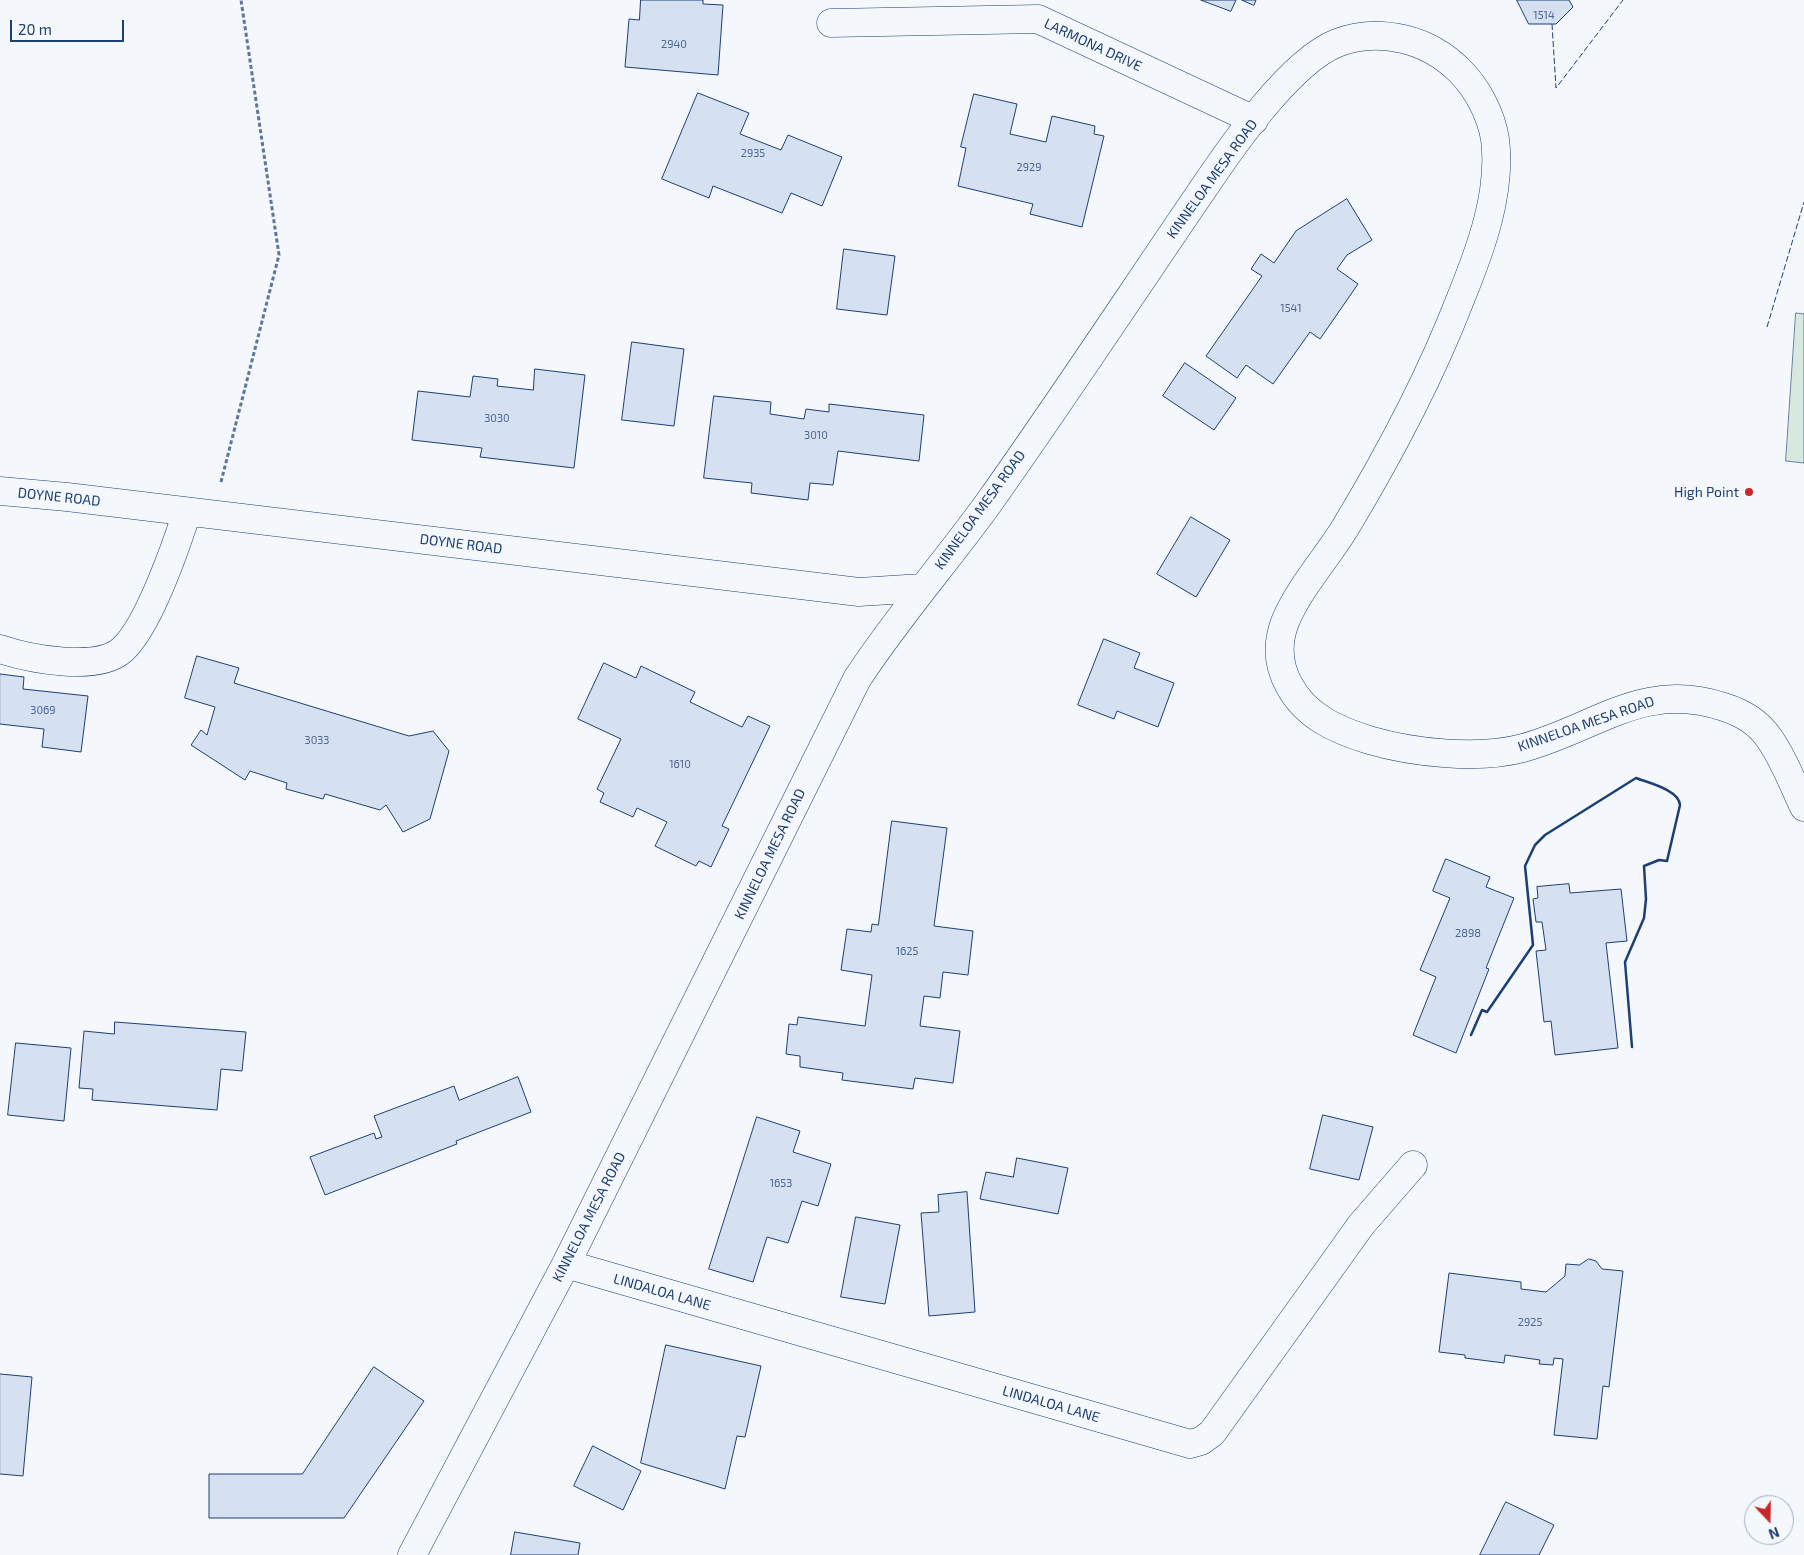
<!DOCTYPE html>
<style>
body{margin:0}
#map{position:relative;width:1804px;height:1555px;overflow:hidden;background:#f4f7fb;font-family:"Exo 2",sans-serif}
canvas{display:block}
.north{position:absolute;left:1744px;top:1495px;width:50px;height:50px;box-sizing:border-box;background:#f4f7fb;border:1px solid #9eadc5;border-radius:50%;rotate:159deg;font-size:14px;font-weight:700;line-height:20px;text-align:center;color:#1d3f73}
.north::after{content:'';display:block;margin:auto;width:18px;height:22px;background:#c62828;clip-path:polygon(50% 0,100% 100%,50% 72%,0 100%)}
.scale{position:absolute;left:10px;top:20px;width:114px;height:22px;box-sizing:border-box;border:2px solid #1d3f73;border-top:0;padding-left:6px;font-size:15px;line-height:18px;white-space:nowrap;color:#1d3f73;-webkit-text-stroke:4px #f4f7fb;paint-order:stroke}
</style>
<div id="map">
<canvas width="1804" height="1555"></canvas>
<div class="north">N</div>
<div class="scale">20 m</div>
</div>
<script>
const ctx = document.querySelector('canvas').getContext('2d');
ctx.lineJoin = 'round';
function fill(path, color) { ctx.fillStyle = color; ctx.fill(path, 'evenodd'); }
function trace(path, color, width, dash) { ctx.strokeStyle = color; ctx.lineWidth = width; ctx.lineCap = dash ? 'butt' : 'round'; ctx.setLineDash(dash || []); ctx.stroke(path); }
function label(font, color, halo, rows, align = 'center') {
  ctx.font = font + ' "Exo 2",sans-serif'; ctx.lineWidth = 4; ctx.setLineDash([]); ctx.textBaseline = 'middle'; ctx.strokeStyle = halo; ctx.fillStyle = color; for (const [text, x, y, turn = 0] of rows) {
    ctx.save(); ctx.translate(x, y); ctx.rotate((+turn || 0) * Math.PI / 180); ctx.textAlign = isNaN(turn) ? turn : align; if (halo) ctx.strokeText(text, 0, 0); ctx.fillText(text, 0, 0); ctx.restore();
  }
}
const green = new Path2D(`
 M1796,313l8,1v149l-18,-2z`);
fill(green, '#d7e8df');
trace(green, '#687fa3', 1);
const building = new Path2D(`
 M641,0h62v4l20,1 -5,70 -93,-8 4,-48 10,1z
 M1201,0h35l-5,11z
 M1242,0h14l-2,5z
 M1517,0h52l4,7 -17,17h-27z
 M698,93l51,20 -9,21 41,16 7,-15 54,22 -20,49 -31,-13 -9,20 -69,-27 -4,12 -47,-19z
 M974,94l43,10 -7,30 36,8 6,-26 43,10 -1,8 10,2 -22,91 -52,-13 3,-10 -75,-18 8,-38 -5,-1z
 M1347,199l25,41 -25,15 -10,14 21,15 -38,55 -10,-7 -37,52 -27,-19 -9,13 -31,-22 56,-80 -11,-7 10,-15 13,9 22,-32z
 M844,249l51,7 -8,59 -50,-6z
 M632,342l52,7 -10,77 -52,-6z
 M1185,363l51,35 -22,32 -51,-34z
 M535,369l50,6 -11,93 -94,-11 2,-9 -70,-8 6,-49 52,6 3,-21 25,3 -1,7 36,4z
 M714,396l57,6 -1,12 34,5 2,-10 23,3v-8l95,11 -5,46 -81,-10 -5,34 -23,-2 -2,17 -57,-7 1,-10 -48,-5z
 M1191,517l39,23 -34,57 -39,-23z
 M1104,639l36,14 -6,15 40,15 -16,44 -41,-16 -3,8 -36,-14z
 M197,656l42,12 -5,15 175,53 24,-5 16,20 -19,68 -27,13 -17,-27 -6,5 -55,-16 -2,5 -37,-10 1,-6 -37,-12 -5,9 -54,-35 10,-15 6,5 8,-28 -30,-9z
 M604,663l32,15 5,-12 54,26 -5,10 52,25 6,-11 22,10 -48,100 7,3 -18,38 -12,-6 -3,5 -41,-20 12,-24 -30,-14 -4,9 -33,-15 4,-9 -7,-4 24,-50 -43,-20z
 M0,674l24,3 -1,12 65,7 -7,56 -39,-5 2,-18 -44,-5z
 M892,821l55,7 -13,98 39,5 -5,44 -25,-3 -3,26 -16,-2 -4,30 40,5 -7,52 -38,-5 -2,11 -71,-9 1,-7 -43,-6v-11l-14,-2 3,-30 8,1 1,-8 67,9 7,-51 -31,-5 6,-41 24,3 1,-8 6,1z
 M1446,859l44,18 -4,10 28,11 -28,70 3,1 -33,84 -43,-18 23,-58 -16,-7 30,-72 -17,-7z
 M1569,884l1,9 51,-4 6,52 -21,2 12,105 -63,7 -4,-34 -7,1 -8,-71 10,-1 -4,-28h-6l-3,-23 5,-1 -1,-11z
 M115,1022l131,10 -4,39 -21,-2 -4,41 -125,-10 1,-11 -14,-1 5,-57 30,3z
 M16,1043l55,5 -7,73 -56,-6z
 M518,1077l13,35 -75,29 1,3 -132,51 -15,-38 64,-24 2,6 6,-2 -8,-21 80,-30 5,14z
 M1323,1115l50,12 -14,53 -49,-11z
 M757,1117l43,14 -7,21 38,12 -13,42 -16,-5 -14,42 -21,-6 -14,45 -44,-13z
 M1017,1158l51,10 -10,46 -78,-15 6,-27 27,5z
 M967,1192l8,120 -46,4 -8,-103 18,-1 -1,-17z
 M856,1217l44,8 -15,79 -44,-7z
 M1589,1259l7,2 6,8 21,2 -14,116 -6,-1 -6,53 -43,-4 9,-76 -9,-1 -1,7 -14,-1 1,-4 -35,-5 -1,8 -39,-5v-3l-26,-3 10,-79 72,9v7l25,3 19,-16 1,-12 13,1z
 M666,1345l95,21 -16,71 -8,-1 -12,53 -84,-26z
 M374,1367l50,34 -80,117h-135v-44h93z
 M0,1374l32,3 -9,99 -23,-2z
 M593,1446l48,25 -18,39 -49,-24z
 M1506,1502l48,23 -15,30h-59z
 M515,1532l65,11 -2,12h-67z`);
fill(building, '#d5e0f0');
trace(building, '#1d3f73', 1);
const minor = new Path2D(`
 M831,23l207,-4 216,101
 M0,491l67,6 792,95 63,-4
 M0,649c30,10 97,23 122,1 26,-23 54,-104 65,-138
 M566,1264l624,180 11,-3 11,-8 149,-208 52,-60
 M412,1555l154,-291 291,-585c41,-63 90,-118 133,-178 73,-103 142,-208 213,-312 29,-43 87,-127 134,-146 21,-8 44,-9 66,-4 22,5 41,16 57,32 17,17 31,43 35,68 7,54 -15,112 -35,161 -31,80 -71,155 -115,228 -19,31 -46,60 -60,94 -8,21 -7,43 4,63 17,32 48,45 80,55 44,13 110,20 154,8 74,-20 120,-68 201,-41 19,6 34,15 45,31 15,21 24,46 35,69`);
trace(minor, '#1d3f73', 29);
trace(new Path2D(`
 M221,482l58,-227 -38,-255`), '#5e769c', 3, [4, 2.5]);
trace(minor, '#f4f7fb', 28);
trace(new Path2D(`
 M1552,24l4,64 67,-88
 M1767,327l37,-125`), '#1d3f73', 1, [6, 2.5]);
trace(new Path2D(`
 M1471,1035l11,-25 5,2 46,-67 -8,-79 10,-21 10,-10 91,-57c13,5 43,12 44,27l-13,56 -8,-1 -15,6 2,33 -2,19 -19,44 7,85`), '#1d3f73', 2.5);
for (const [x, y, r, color] of [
 [1749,492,5,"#c62828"]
]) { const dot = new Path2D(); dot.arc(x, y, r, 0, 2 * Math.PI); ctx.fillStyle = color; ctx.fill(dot); trace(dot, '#f4f7fb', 2); }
label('11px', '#4b6792', null, [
 ["1514",1544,15],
 ["2940",674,44],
 ["2935",753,153],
 ["2929",1029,167],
 ["1541",1291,308],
 ["3030",497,418],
 ["3010",816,435],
 ["3069",43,710],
 ["3033",317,740],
 ["1610",680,764],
 ["2898",1468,933],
 ["1625",907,951],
 ["1653",781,1183],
 ["2925",1530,1322]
]);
label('14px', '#1d3f73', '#f4f7fb', [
 ["LARMONA DRIVE",1093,45,25],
 ["KINNELOA MESA ROAD",1212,179,-54],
 ["DOYNE ROAD",59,497,6],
 ["KINNELOA MESA ROAD",980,510,-54],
 ["DOYNE ROAD",461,544,7],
 ["KINNELOA MESA ROAD",1586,724,-19],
 ["KINNELOA MESA ROAD",770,854,-64],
 ["KINNELOA MESA ROAD",589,1217,-63],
 ["LINDALOA LANE",662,1292,16],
 ["LINDALOA LANE",1051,1404,16]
]);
label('14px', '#1d3f73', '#f4f7fb', [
 ["High Point",1739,492]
], 'right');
</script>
